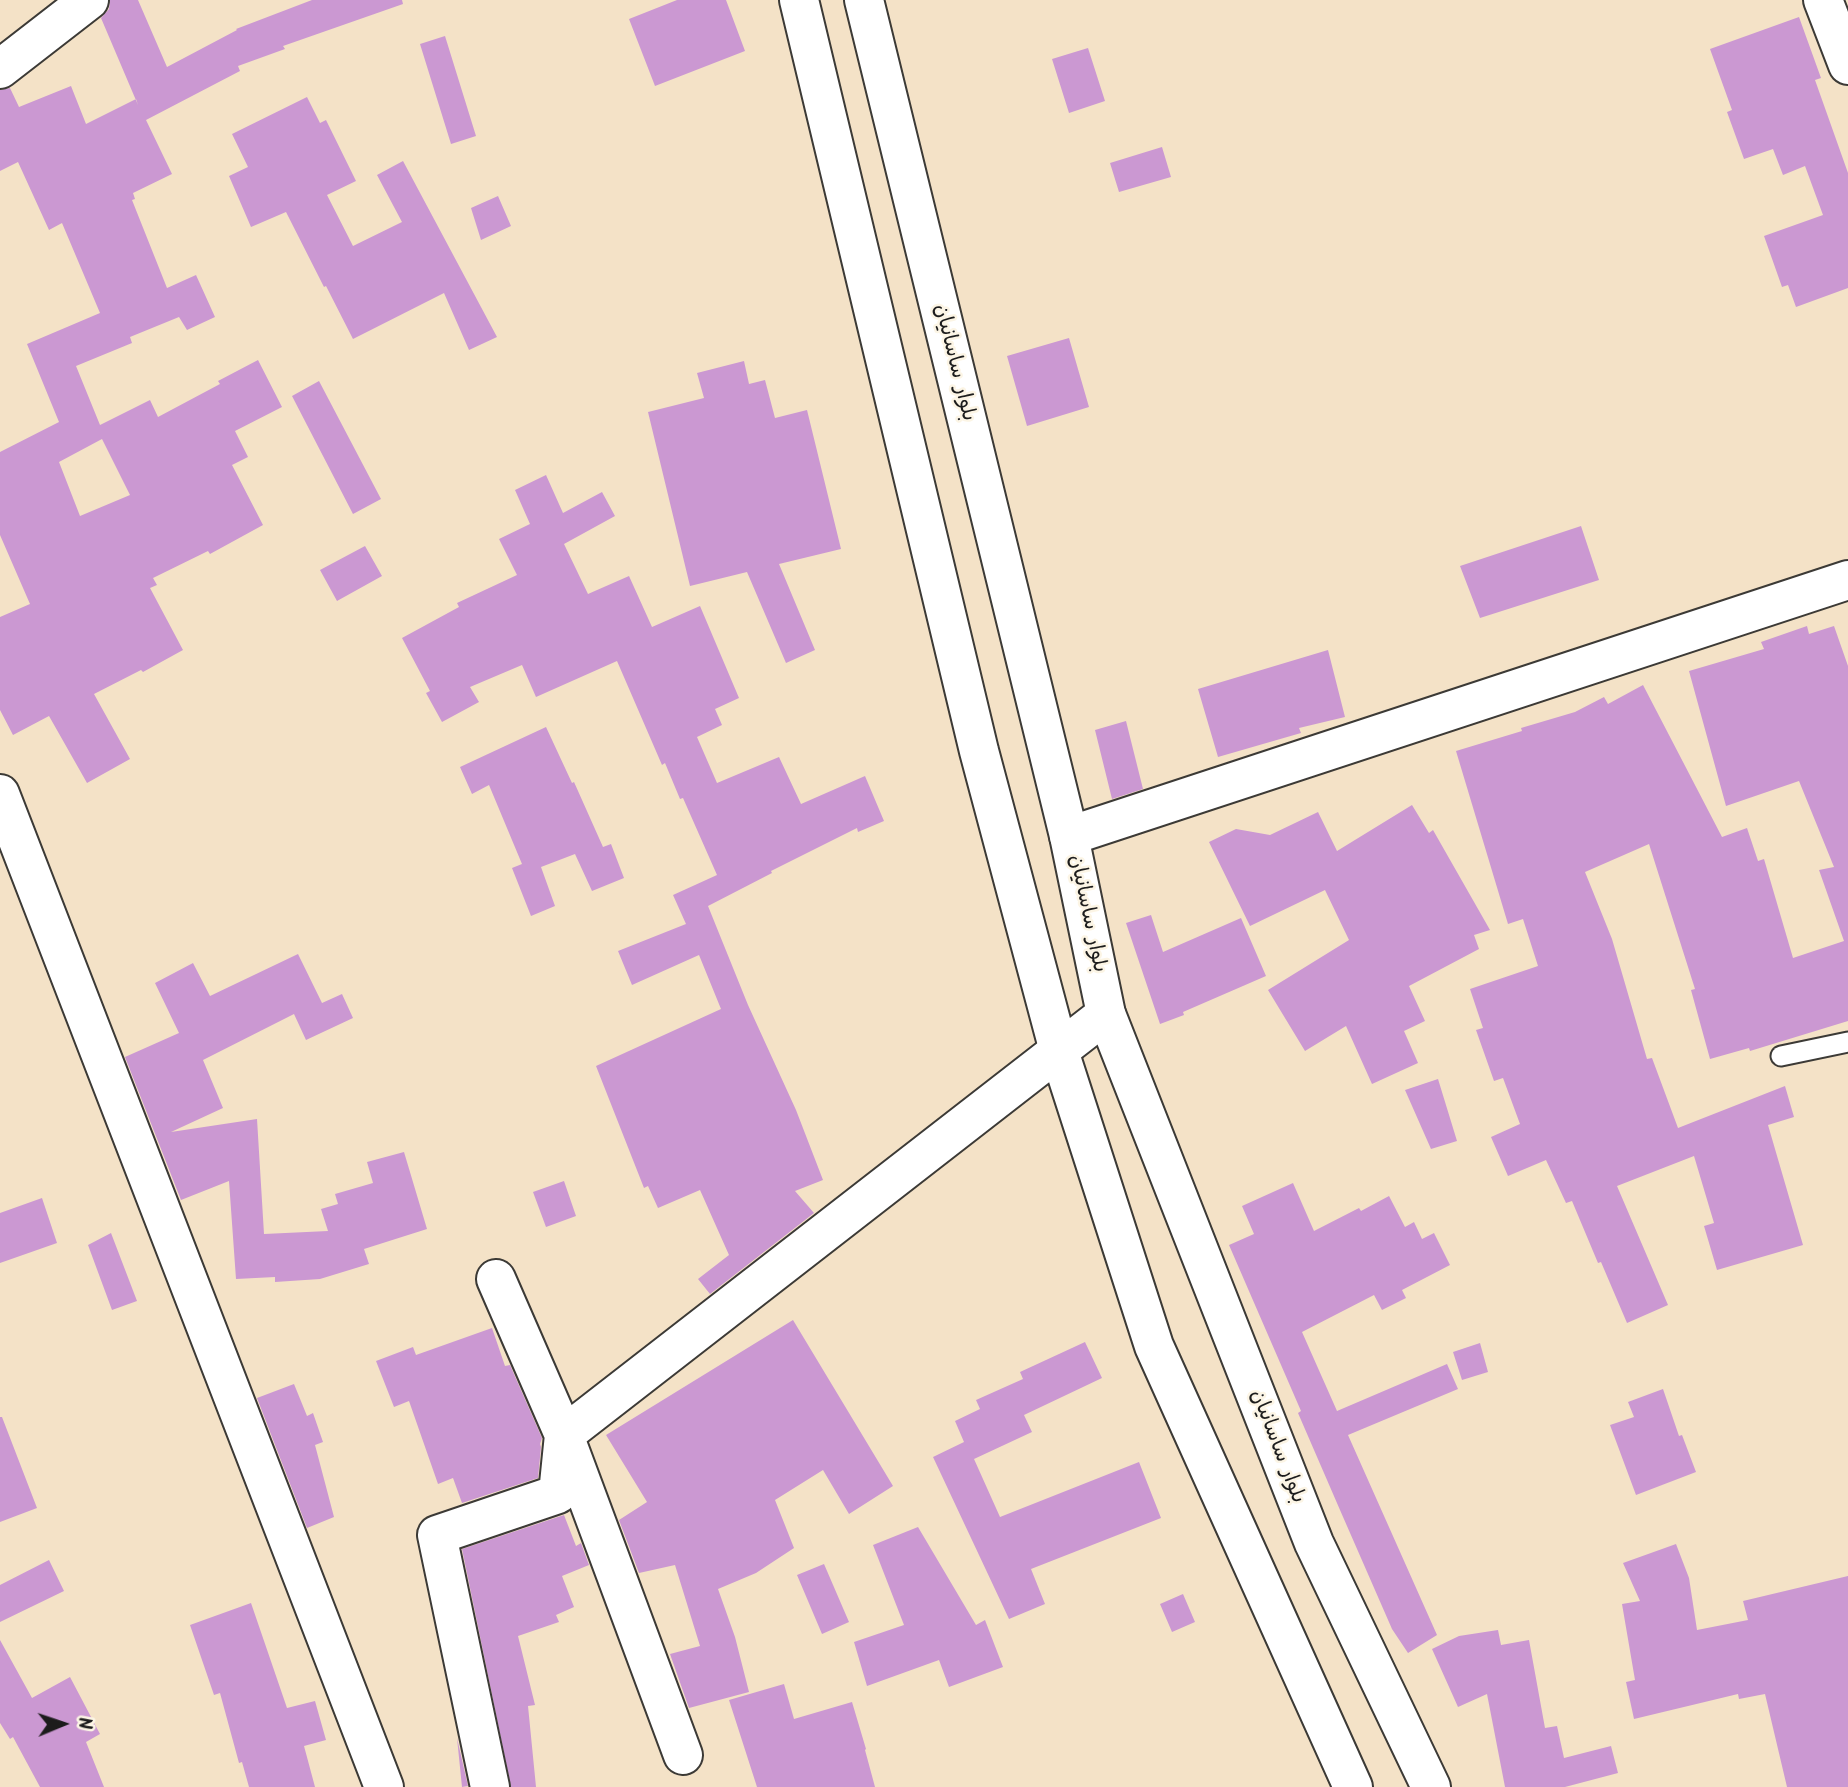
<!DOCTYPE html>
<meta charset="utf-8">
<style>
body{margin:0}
#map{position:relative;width:1848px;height:1787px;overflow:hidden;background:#f4e2c7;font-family:Kalam,sans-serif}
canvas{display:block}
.north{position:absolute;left:28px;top:1689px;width:70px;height:70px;-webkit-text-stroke:5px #fcf5e5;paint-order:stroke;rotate:88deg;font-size:19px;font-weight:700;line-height:28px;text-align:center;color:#1c1c1c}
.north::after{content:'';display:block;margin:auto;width:24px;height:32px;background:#1c1c1c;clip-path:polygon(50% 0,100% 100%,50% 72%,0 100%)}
</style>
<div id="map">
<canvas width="1848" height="1787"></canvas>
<div class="north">N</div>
</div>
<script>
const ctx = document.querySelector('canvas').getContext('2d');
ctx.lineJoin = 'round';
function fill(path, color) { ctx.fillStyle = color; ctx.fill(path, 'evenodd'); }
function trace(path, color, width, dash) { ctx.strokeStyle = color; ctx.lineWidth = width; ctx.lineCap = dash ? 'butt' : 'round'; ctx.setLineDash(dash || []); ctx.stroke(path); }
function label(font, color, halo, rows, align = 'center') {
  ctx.font = font + ' Kalam,"Playpen Sans Arabic",sans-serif'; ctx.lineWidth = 5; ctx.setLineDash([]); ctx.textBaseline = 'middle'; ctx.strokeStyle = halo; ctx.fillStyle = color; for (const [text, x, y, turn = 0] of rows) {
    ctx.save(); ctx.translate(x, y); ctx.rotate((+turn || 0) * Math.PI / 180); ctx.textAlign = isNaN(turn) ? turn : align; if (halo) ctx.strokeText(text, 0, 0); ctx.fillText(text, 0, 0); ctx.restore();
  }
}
fill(new Path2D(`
 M110,0h28l29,67 70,-37 -1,-1 76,-29h90l1,4 -120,42 2,3 -47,17 2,5 -94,49 26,54 -39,19 2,6 -3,1 35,88 29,-13 19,42 -28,13 -8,-13 -49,20 2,6 -56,23 24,59 50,-25 8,17 62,-33 -2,-3 40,-21 24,47 -47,24 13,26 -16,8 31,60 -53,29 -2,-3 -55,27 4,7 -7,3 33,62 -40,22 -2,-2 -47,24 36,65 -43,24 -38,-67 -36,19 -13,-25v-93l30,-13 -30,-69v-83l59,-30 -32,-78 73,-31 -38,-90 -13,7 -31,-68 -18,9v-81l10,-2 9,19 52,-21 15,38 50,-25 2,6 -37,-87 8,-9zM102,439l28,56 -50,21 -21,-54z
 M677,0h49l19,51 -90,35 -26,-67z
 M1799,17l22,61 -6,2 33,93v115l-52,19 -8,-22 -6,2 -18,-51 59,-21 -18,-49 -22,9 -10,-26 -29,10 -17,-47 5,-2 -22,-61z
 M445,36l31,100 -25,8 -31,-100z
 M1088,48l17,53 -36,12 -17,-54z
 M307,97l13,26 6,-3 30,61 -29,14 26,51 49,-24 -25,-47 26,-14 94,176 -28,13 -25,-57 -91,46 -27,-53 -2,1 -38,-75 -35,15 -22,-51 19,-9 -16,-33z
 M1162,147l9,30 -52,15 -9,-29z
 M498,196l13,30 -30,14 -10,-32z
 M1069,338l20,69 -62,19 -20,-70z
 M744,361l5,23 16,-4 10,38 32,-8 34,139 -62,15 36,86 -29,13 -39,-91 -57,14 -42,-174 56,-14 -7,-25z
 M319,381l62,118 -28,15 -61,-118z
 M546,475l17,38 39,-21 13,24 -51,28 24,50 41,-18 23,51 48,-21 39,92 -24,11 7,16 -25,12 20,46 62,-26 22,47 64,-28 19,45 -26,11 -1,-4 -86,43 1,2 -64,33 40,99 48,105 27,70 -28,11 19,22 -104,81 -12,-15 31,-24 -29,-65 -42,18 -10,-22 -4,2 -48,-122 125,-57 -22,-54 -67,30 -14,-34 68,-27 -13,-29 44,-20 -34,-77 -3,1 -15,-36 -3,2 -45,-104 -81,36 -14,-32 -52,22 9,15 -37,20 -16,-29 4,-2 -28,-53 57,-31 -2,-4 60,-28 -18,-36 31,-15 -15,-34z
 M1581,526l18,54 -119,38 -20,-52z
 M365,546l17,30 -45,25 -17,-31z
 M1807,626l2,8 25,-8 14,40v355l-98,30 -1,-3 -39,11 -19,-69 4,-1 -46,-145 -64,28 27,67 35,120 5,-1 26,70 107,-42 9,31 -26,8 35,120 -86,25 -13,-44 10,-3 -20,-67 -77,30 51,119 -41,18 -26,-61 -3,1 -26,-62 -6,2 -20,-43 -38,16 -17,-39 29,-13 -17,-46 -9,3 -18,-51 7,-2 -13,-39 68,-23 -15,-47 -15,5 -52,-173 66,-20 -1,-3 54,-16 29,-15 4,7 35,-19 79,152 25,-9 11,33 6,-2 29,99 51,-17 -25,-71 15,-3 -35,-86 -73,25 -37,-135 75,-22 -3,-7z
 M1328,650l17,67 -46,11 2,5 -83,24 -20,-68z
 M1126,721l17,68 -31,10 -17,-69z
 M546,727l26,56 2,-1 29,65 8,-3 13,34 -32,13 -17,-37 -34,13 14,39 -24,10 -19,-48 10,-4 -33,-79 -17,9 -12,-27z
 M1412,805l17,28 4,-3 57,100 -16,5 5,14 -70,37 16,35 -21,10 14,32 -46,21 -26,-58 -41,25 -37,-61 81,-50 -24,-50 -75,36 -41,-84 27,-13 34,6 48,-23 19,39z
 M1151,915l12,37 78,-34 25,58 -83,36 1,3 -24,9 -34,-101z
 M298,954l24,49 20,-9 11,24 -47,22 -12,-26 -91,46 20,48 -52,24 86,-13 7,115 64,-3 -7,-22 17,-5 -3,-10 38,-11 -6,-21 37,-10 23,77 -63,20 5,15 -49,15 -45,3v-5l-39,2 -7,-98 -48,19 -56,-143 54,-24 -24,-50 38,-20 17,33z
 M1438,1079l19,62 -26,8 -26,-59z
 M564,1181l12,35 -30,11 -13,-35z
 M1293,1183l21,48 45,-23 2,3 28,-15 16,31 9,-5 8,17 12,-6 16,32 -48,25 4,8 -24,12 -8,-15 -72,37 35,79 110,-47 11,25 -110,46 89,200 -29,18 -16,-24 -52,-119 -42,-97 3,-2 -72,-166 25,-11 -12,-28z
 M42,1198l15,45 -57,20v-50z
 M111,1233l26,68 -25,9 -24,-65z
 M793,1320l100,166 -44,28 -26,-44 -48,30 19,48 -38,25 -38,16 17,48 14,55 -60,16 -19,-54 30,-8 -25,-81 -36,8 -20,-53 28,-18 -41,-67z
 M492,1328l13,38 5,-1 32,73 -2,6 1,3 -3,31 -76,25 -9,-25 -15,6 -29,-83 -15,6 -18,-46 37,-14 3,8z
 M1085,1342l17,36 -78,37 8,17 -58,27 26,58 139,-55 22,56 -130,51 14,35 -36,15 -76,-162 31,-15 -9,-21 25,-12 -4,-9 47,-21 -3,-7z
 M1480,1343l8,29 -26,8 -9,-28z
 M294,1384l13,32 6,-3 10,29 -8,3 19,72 -27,11 -50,-130z
 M1663,1389l16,47 3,-1 14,37 -60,23 -26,-70 24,-8 -6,-15z
 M0,1417h2l35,91 -37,14z
 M564,1515l12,31 5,-3 8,22 -27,11 12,31 -18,8 3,7 -41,14 17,69 -7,1 8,81h-25l-49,-238z
 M918,1527l58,98 9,-5 18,47 -54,20 -10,-27 -72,26 -13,-44 50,-17 -31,-80z
 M1676,1544l13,34 8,52 51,-10 -5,-19 105,-25v211h-61l-22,-93 -26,5 -1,-5 -104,25 -8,-37 9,-2 -13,-76 18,-3 -17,-38z
 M49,1560l15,31 -64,31v-37z
 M824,1564l25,58 -27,12 -25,-59z
 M1183,1594l12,28 -23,10 -12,-28z
 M251,1603l36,105 28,-7 11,39 -22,6 11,41h-66l-7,-25 -3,1 -19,-70 -6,2 -24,-70z
 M1498,1630l3,15 28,-5 16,88 12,-2 7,32 47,-12 7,27 -53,14h-60l-18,-93 -29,13 -26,-58 27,-13z
 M0,1640l32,58 38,-21 30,57 -14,8 18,45h-64l-27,-50 -3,2 -10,-16z
 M784,1684l10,35 58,-17 14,47 -1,1 10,37h-118l-28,-87z
 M457,1738l11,48 -6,1z`), '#cb98d2');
const lane = new Path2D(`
 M1781,1056l67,-14`);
const street = new Path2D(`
 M1823,0l25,65
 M0,69l89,-69
 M0,794l384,993
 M1069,836l779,-256
 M496,1279l68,156 119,320
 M490,1787l-53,-252 121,-41 6,-59 542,-421`);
const highway = new Path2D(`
 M799,0l180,751 80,300 95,295 199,441
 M864,0l205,836 37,178 208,529 117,244`);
trace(lane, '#3c3a36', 23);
trace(street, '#3c3a36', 42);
trace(highway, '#3c3a36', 42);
trace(lane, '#fff', 19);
trace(street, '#fff', 38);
trace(highway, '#fff', 38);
label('21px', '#1c1c1c', '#fcf5e5', [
 ["بلوار ساسانیان",953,363,76],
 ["بلوار ساسانیان",1086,914,78],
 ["بلوار ساسانیان",1276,1447,69]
]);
</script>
